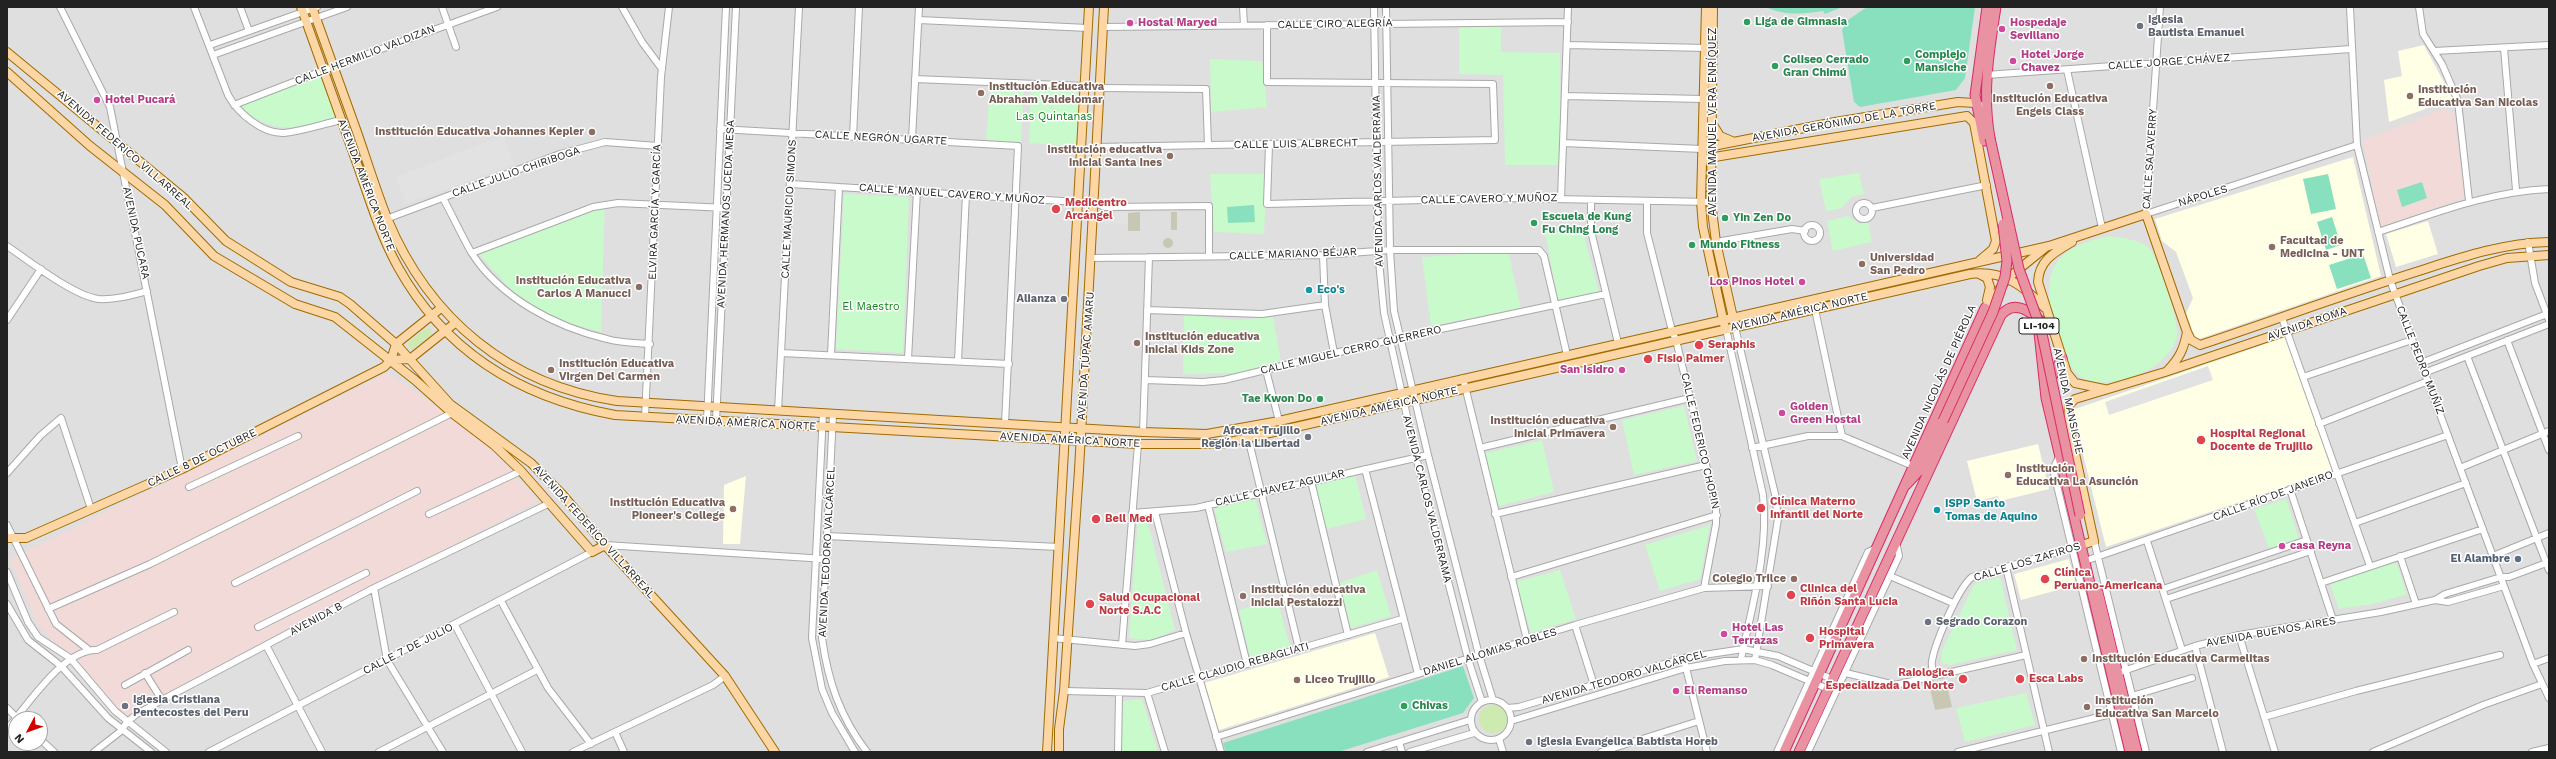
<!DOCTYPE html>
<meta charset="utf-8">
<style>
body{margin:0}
#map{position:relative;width:2556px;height:759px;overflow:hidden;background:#f2efe9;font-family:"Work Sans",sans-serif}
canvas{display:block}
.frame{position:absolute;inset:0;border:8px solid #222;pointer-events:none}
.north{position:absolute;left:8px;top:711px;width:40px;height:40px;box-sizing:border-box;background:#fff;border:1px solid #a7a7a7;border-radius:50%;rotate:229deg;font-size:11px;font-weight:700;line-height:16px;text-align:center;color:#222}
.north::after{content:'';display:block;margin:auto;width:14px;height:18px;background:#d40000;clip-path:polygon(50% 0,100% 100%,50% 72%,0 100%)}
</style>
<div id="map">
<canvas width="2556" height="759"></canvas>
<div class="frame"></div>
<div class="north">N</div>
</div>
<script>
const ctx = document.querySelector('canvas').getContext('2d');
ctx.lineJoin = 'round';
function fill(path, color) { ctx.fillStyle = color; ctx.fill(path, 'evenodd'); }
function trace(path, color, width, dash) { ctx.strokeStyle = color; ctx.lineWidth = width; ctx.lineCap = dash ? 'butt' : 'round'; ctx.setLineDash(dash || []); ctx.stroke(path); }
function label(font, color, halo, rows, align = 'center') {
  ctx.font = font + ' "Work Sans",sans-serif'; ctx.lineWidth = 3; ctx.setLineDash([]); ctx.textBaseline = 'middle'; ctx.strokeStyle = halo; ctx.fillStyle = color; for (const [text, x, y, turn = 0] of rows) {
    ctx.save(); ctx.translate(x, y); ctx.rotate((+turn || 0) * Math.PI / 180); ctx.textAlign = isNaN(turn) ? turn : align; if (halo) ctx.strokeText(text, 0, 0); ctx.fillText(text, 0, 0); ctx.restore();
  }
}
fill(new Path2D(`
 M7,7h2542v745h-2542zM16,719h24v24h-24z`), '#e0dfdf');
fill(new Path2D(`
 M2444,109l10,4 11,84 -85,32 -17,-89z
 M388,373l94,64 56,64 -413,216 -48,-55 -39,-36 -28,-67z`), '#f2dad9');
fill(new Path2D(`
 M2424,45l29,54 -64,23 -5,-42 18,-4 -4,-25z
 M2353,157l28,119 -185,64 -10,-26 7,-16 -17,-46 -14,-11 -7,-22z
 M2428,221l10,33 -42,13 -10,-33z
 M2286,337l46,134 -226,76 -34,-137z
 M2038,444l11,45 -49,12 -2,-5 -21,5 -10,-40z
 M746,476l-6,68h-17l1,-59z
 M2069,559l7,26 -55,15 -7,-26z
 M1375,633l14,44 -170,53 -15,-47z`), '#ffffe5');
fill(new Path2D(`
 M1140,212v19h-12v-18z
 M1171,212h6v18h-6z
 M1163 243a5 5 0 1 1 10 0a5 5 0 1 1-10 0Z
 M1946,681l6,26 -17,3 -6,-26z`), '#c7c7b4');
fill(new Path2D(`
 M427,328l3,1 2,5 -19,15h-4l-1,-7z
 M1479 719a14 14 0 1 1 28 0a14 14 0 1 1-28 0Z`), '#cdebb0');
fill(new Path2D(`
 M1459,24h42v28l59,1v112h-55l-2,-90 -44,-1z
 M1210,59l52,2 5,46 -56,5z
 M320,75l16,42c-45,13 -59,18 -99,-11z
 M990,87l34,2 -3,53 -35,-2z
 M1031,87l47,3 -1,56 -48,-3z
 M1859,173l5,21 -13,3 -9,11 -16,3 -7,-32z
 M1210,174h57l-3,60 -50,-2z
 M844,194l65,3 -6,156 -67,-4z
 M605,201l-4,131 -47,-13 -40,-26 -37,-41 107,-45z
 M1848,216l12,8 8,-3 4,21 -39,9 -6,-30z
 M1545,232l38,1 16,59 -41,8z
 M2109,236c12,2 31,3 40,12 9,9 31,76 28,89 -3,15 -23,32 -37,37 -17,6 -42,14 -59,3 -14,-10 -19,-29 -24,-44 -17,-56 -9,-85 52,-97z
 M1508,251l13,57 -90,18 -9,-69z
 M1184,314l52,6 37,-3 8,45 -45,11 -53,1z
 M1684,406l13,55 -63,14 -12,-55z
 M1542,440l12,52 -59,15 -13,-53z
 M1355,475l11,44 -39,10 -12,-45z
 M1255,497l12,47 -41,8 -12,-43z
 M2286,499l15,46 -30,8 -17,-44z
 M1138,519l7,1 3,3 27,107 -24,10 -22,-2z
 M1710,525l-10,54 -40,12 -15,-46z
 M2395,559l12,35 -33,10 -35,5 -10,-29z
 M1377,570l14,46 -40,12 -12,-45z
 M1560,570l16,49 -45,14 -15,-51z
 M2000,577l17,73 -67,15 -9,-2 1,-12 32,-67z
 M1277,599l13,47 -40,11 -11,-47z
 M2026,693l9,32 -70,17 -9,-34z
 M1142,699l16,53h-37l2,-51z`), '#c8facc');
fill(new Path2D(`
 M1766,7h76l-17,7 -2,-3c-19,3 -39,5 -57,-4z
 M1867,7h108l-10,71 -9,12 -96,17 -6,-5 -12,-72 6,-10z
 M2328,174l8,35 -25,5 -8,-35z
 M2422,182l5,16 -25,9 -5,-17z
 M1254,205l1,17 -27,1 -1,-16z
 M2332,217l9,28 -15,5 -9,-28z
 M2363,254l8,24 -34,11 -8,-24z
 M1463,666l11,32 -11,15 -125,39h-112l-3,-9z`), '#88e0be');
fill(new Path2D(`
 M504,135l10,29 -108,40 -10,-27z
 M1128,212v12h-23v-11z
 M2208,366l5,14 -104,35 -4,-13z`), '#e2e2e2');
const minor = new Path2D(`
 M60,7l50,100 72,362
 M194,7l34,88c10,18 34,39 56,38 19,-2 39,-9 57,-13
 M240,7l9,24
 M442,7l14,40
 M622,7l20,35 20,27
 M1243,7l1,18
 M1374,7l4,244 6,62 32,144 52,202 14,43
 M1386,7l4,243 4,61 34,144 51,200 14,45
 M2160,7l-14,207 211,-69
 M2350,7l7,138 33,135 143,384 16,34
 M2419,7l4,27 19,30 16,37 11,100
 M919,20l169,8
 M1103,27l465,-5
 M210,45l107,-38
 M1567,45l140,3
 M2504,48l12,142
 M2434,51l115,-6
 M213,55l134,-48
 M2067,70l35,158
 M1986,75l365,-26
 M915,79l170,7
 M1101,88l105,1 2,56
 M1565,96l138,3
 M234,105l106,-41 157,-57
 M720,129l298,17 -13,278
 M853,137l6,-130
 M912,139l7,-132
 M1563,143l139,6
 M1269,144l-2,60 235,-6 209,4
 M1097,147l398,-7 -2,-56 -226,-2v-57
 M791,184l303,19 11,4 104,-1v50
 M443,198c9,17 18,36 28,54 29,46 85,75 136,87 13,4 29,4 43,5
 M1561,198l7,-191
 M1591,200v31l27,112
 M1647,202v31l25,98 4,9 40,166v18l-12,64
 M1856 211a8 8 0 1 1 16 0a8 8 0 1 1-16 0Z
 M1872,208l115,-23
 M378,222l182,-68 45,-12 53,4
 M1804 233a8 8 0 1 1 16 0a8 8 0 1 1-16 0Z
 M2378,232c58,-19 109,-40 171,-43
 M1716,242l76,-13 13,2
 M2528,242l7,41 14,37
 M7,246c21,14 68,51 92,53 17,1 33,-4 48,-8
 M472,253l121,-46 25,-4 109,5
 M1323,255l2,50 9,48
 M1092,258l231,-3 67,-5h149l5,6 23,99
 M1813,300l29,136
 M1147,310l115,4 63,-9
 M2282,318l88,248
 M7,320l34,-51
 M1735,327l40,167 3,25 -23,141
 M1726,329l37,166c6,54 -11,111 -22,164
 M2507,340l42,110
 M781,353l228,11
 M831,355l8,-168
 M2467,356l82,214
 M908,359l9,-168
 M958,361l8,-167
 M2421,363l126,-49
 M1266,370l13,51
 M2424,373l125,-49
 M2303,377l109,-37
 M1463,378l64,262
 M1145,380l58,2 21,-2 165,-40 217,-46
 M778,411l21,-404
 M823,413l-11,225 10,51 10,24 23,39
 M833,414l-11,224c6,43 18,79 45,114
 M645,417l16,-340 8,-70
 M707,420l19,-413
 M716,421l20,-414
 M2319,424l109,-43
 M1246,429l53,220
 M1143,432l6,-175
 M1480,448l210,-50
 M1752,448l56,-12h34l71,30
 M2060,455l-7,14 68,283
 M2460,468l89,-37
 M1365,469l53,205
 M7,473l33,-37 21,-18 30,91
 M1311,481l37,154
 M189,487l109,-51
 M2290,489l43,131
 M1208,505l39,159
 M1155,512l31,121 35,119
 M1132,513l64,-5 232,-53
 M429,514l92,-43
 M1495,514l211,-49
 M2355,523l111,-40
 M7,525l49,99 33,26
 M827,536l232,11
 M2094,541l52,211
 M2147,541l35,109
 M605,545l221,14
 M2400,556l16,48
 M2493,556l56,-23
 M2085,561l363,-126
 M2006,567l43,185
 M7,572l21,50 10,15 32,21 45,53 51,41
 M1890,576l63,27
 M1511,577l206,-62
 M235,583l182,-92
 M2321,583l162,-54
 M374,588l13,72 56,92
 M2163,589l144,-49
 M2166,599l145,-48
 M2435,600l13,2 56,-16
 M501,601l47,87 43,56
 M7,604l21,36 33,26 47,52 43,34
 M48,609l102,-45 302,-151
 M455,625l67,127
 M1575,625l19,60
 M258,627l108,-54
 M2239,635l36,117
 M1053,638l82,8 15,-2 36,-11
 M266,645l56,107
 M1122,645l16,-201
 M2195,646l28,106
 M1685,664l22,88
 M2533,664l16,-6
 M145,673l17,27
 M1846,673l49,12 131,-30
 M2115,674l80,-28 44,-11 142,-23 54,-12 10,-6 56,-17h8l40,-15
 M1934,676c-1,-5 -3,-10 -2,-15 3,-18 26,-73 40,-84l110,-32
 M125,685l63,-35
 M1064,691l83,2 255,-74
 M1147,693l18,59
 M2132,696l60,-18
 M1471 720a20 20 0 1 1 40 0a20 20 0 1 1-40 0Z
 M7,708l11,11
 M1507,708l12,-1 165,-49 59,-9 35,7 54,23
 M2264,717l92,-26 144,-36
 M1511,721l175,-53 39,-7 30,-1 17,5 56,24
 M7,729c21,-24 56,-80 90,-79l77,-38
 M615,732l9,20
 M1216,737l359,-112 129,-37 64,-2
 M40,739l14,13
 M1499,739l4,13
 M1399,742l3,10
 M94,752l27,-21 6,-9 10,-8 25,-14 212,-112 176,-85
 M209,752l383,-200
 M379,752l158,-82
 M573,752l140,-67 12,-9
 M1118,752l1,-59
 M1367,752l103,-32
 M1410,752l64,-19
 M1601,752l98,-31
 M1777,752l91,-200 9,-4
 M1808,752l91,-196 -3,-14
 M1958,752l157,-39
 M2373,752l110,-47 59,-21
 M2532,752l17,-4`);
const major = new Path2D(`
 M301,7c18,50 36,100 54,151 13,36 24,75 43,109 47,85 124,131 217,148l523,29h83l749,-170c32,-5 54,12 75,34
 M312,7c15,42 30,83 45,125 10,29 19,58 30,86 42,101 122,167 230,183l526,31 64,2 72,-13 770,-175 97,-32 41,118 4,8 9,5c73,-24 145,-51 219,-74 43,-14 84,-28 130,-29
 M1706,7l-5,195 2,25 21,97
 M1713,7l-2,195 5,40 18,80
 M7,52l176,145 43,44 65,41 49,15 10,7 46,40 54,60 81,59 31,31 43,51 120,131 50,76
 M7,72l83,74 75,59 49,51 81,48 40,13 80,63 37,33 42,32 27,26 71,81 13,-7
 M1713,125l7,11 12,5
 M1708,147l127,-25 123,-20 17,1 10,6
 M1702,159l265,-43 7,7 22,118 -3,8 -13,11
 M2072,242c-17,10 -33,18 -34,40l29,91 8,10 29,6
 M1979,274l8,4 3,9 -3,13
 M1985,308l23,-30 37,-30
 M391,360l19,-1 45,-36
 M2167,371c12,-12 17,-22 20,-39
 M7,538h19l156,-69 202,-102 7,-7 5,-16 45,-36
 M2082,545l12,-4 -26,-120 1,-16 6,-6 90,-27 314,-106 28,-8 42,-3
 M1047,752l42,-745
 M1059,752v-23l5,-38 15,-221 25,-463`);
const highway = new Path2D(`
 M1990,138c-8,-44 -1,-87 6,-131
 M1984,141l-9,-46 12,-88
 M2039,333l7,65 84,354
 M2049,383l13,-25
 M1906,485l14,-15 23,-49
 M2098,592l39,160
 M1784,752l201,-444
 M1799,752l202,-437c17,-20 36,4 51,15`);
trace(minor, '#a9a9a9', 8);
trace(major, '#a06b00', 10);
trace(highway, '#dc2a67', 11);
trace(minor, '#fff', 6);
trace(major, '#fcd6a4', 8);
trace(highway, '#e892a2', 9);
const highwayBridge = new Path2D(`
 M1990,138l29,131 22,60 39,186
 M1943,421l50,-109 12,-35 2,-16 -4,-37`);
trace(highwayBridge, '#dc2a67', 11, []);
trace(highwayBridge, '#e892a2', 9);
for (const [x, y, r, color] of [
 [1747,22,4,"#2e9e5b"],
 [1130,23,4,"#d1479c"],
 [2140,26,4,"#6b7280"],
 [2002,29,4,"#d1479c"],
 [1907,61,4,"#2e9e5b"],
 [2013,61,4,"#d1479c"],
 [1775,66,4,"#2e9e5b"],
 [2050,86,4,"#8d6e63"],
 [981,93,4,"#8d6e63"],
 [2410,96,4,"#8d6e63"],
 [97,100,4,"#d1479c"],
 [592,132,4,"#8d6e63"],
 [1170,156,4,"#8d6e63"],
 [1056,209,5,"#e0444e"],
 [1725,218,4,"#2e9e5b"],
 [1534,223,4,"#2e9e5b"],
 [1692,245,4,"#2e9e5b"],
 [2272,247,4,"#8d6e63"],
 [1862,264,4,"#8d6e63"],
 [1802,282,4,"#d1479c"],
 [639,287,4,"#8d6e63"],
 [1309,290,4,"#0f9aa8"],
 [1064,299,4,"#6b7280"],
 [1137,343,4,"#8d6e63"],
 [1699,345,5,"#e0444e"],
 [1648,359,5,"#e0444e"],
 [551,370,4,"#8d6e63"],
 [1622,370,4,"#d1479c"],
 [1320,399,4,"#2e9e5b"],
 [1782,413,4,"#d1479c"],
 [1613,427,4,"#8d6e63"],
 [1308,437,4,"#6b7280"],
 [2201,440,5,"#e0444e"],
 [2008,475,4,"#8d6e63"],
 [1761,508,5,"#e0444e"],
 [733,509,4,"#8d6e63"],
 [1937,510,4,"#0f9aa8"],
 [1096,519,5,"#e0444e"],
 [2282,546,4,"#d1479c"],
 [2518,559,4,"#5c6f8a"],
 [1794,579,4,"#8d6e63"],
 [2045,579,5,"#e0444e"],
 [1791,595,5,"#e0444e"],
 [1243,596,4,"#8d6e63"],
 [1090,604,5,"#e0444e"],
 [1928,622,4,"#6b7280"],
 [1724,634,4,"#d1479c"],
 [1810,638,5,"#e0444e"],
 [2084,659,4,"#8d6e63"],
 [1963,679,5,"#e0444e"],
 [2020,679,5,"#e0444e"],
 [1297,680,4,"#8d6e63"],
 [1676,691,4,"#d1479c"],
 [125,706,4,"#6b7280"],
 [1404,706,4,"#2e9e5b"],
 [2087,707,4,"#8d6e63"],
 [1529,742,4,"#6b7280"]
]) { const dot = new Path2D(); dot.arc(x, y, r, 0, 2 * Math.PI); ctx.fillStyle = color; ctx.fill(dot); trace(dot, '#fff', 1.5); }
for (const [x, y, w] of [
 [2039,326,40]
]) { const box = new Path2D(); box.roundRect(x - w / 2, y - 8, w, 16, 3); ctx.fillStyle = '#fff'; ctx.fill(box); trace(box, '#222', 1); }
label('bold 10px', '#222', null, [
 ["LI-104",2039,326]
]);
label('bold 11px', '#5b616d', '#fff', [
 ["Iglesia",2148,20],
 ["Bautista Emanuel",2148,33],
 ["Alianza",1056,299,"right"],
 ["Afocat Trujillo",1300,431,"right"],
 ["Región la Libertad",1300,444,"right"],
 ["Segrado Corazon",1936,622],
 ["Iglesia Cristiana",133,700],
 ["Pentecostes del Peru",133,713],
 ["Iglesia Evangelica Babtista Horeb",1537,742]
], 'left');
label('bold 11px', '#27864d', '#fff', [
 ["Liga de Gimnasia",1755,22],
 ["Complejo",1915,55],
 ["Mansiche",1915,68],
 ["Coliseo Cerrado",1783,60],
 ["Gran Chimú",1783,73],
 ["Escuela de Kung",1542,217],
 ["Fu Ching Long",1542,230],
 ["Yin Zen Do",1733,218],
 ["Mundo Fitness",1700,245],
 ["Tae Kwon Do",1312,399,"right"],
 ["Chivas",1412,706]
], 'left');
label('bold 11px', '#b23c85', '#fff', [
 ["Hostal Maryed",1138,23],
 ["Hospedaje",2010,23],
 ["Sevillano",2010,36],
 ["Hotel Jorge",2021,55],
 ["Chavez",2021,68],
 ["Hotel Pucará",105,100],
 ["Los Pinos Hotel",1794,282,"right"],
 ["San Isidro",1614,370,"right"],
 ["Golden",1790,407],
 ["Green Hostal",1790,420],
 ["casa Reyna",2290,546],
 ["Hotel Las",1732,628],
 ["Terrazas",1732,641],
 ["El Remanso",1684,691]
], 'left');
label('11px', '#222', '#fff', [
 ["CALLE CIRO ALEGRÍA",1335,24,-1],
 ["CALLE HERMILIO VALDIZAN",365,55,-21],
 ["CALLE JORGE CHÁVEZ",2169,62,-4],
 ["AVENIDA MANUEL VERA ENRÍQUEZ",1713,122,-90],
 ["AVENIDA GERÓNIMO DE LA TORRE",1844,122,-10],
 ["CALLE NEGRÓN UGARTE",881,138,3],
 ["CALLE LUIS ALBRECHT",1296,144,-1],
 ["AVENIDA FEDERICO VILLARREAL",125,150,41],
 ["CALLE SALAVERRY",2150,159,-86],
 ["CALLE JULIO CHIRIBOGA",516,172,-19],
 ["AVENIDA CARLOS VALDERRAMA",1378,181,-91],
 ["AVENIDA AMÉRICA NORTE",366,185,69],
 ["CALLE MANUEL CAVERO Y MUÑOZ",952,194,4],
 ["NÁPOLES",2203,196,-17],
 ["CALLE CAVERO Y MUÑOZ",1489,199,-1],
 ["CALLE MAURICIO SIMONS",789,209,-87],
 ["ELVIRA GARCÍA Y GARCÍA",655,212,-88],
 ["AVENIDA HERMANOS UCEDA MESA",726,214,-87],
 ["AVENIDA PUCARA",136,233,78],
 ["CALLE MARIANO BÉJAR",1293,254,-2],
 ["AVENIDA AMÉRICA NORTE",1799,312,-13],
 ["AVENIDA ROMA",2307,324,-19],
 ["CALLE MIGUEL CERRO GUERRERO",1351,350,-13],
 ["AVENIDA TÚPAC AMARU",1086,356,-86],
 ["CALLE PEDRO MUÑIZ",2420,360,69],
 ["AVENIDA NICOLÁS DE PIÉROLA",1939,382,-66],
 ["AVENIDA MANSICHE",2068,401,78],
 ["AVENIDA AMÉRICA NORTE",1389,406,-13],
 ["AVENIDA AMÉRICA NORTE",746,423,3],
 ["AVENIDA AMÉRICA NORTE",1070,440,3],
 ["CALLE FEDERICO CHOPIN",1700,441,77],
 ["CALLE 8 DE OCTUBRE",202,458,-26],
 ["CALLE CHAVEZ AGUILAR",1280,488,-13],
 ["CALLE RÍO DE JANEIRO",2273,496,-20],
 ["AVENIDA CARLOS VALDERRAMA",1427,499,76],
 ["AVENIDA FEDERICO VILLARREAL",594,532,48],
 ["AVENIDA TEODORO VALCÁRCEL",827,552,-87],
 ["CALLE LOS ZAFIROS",2027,562,-17],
 ["AVENIDA B",316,619,-28],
 ["AVENIDA BUENOS AIRES",2271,632,-10],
 ["CALLE 7 DE JULIO",408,649,-27],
 ["DANIEL ALOMIAS ROBLES",1490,652,-17],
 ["CALLE CLAUDIO REBAGLIATI",1235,667,-16],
 ["AVENIDA TEODORO VALCÁRCEL",1624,677,-16]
]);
label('bold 11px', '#785e54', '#fff', [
 ["Institución Educativa",989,87],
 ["Abraham Valdelomar",989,100],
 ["Institución",2418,90],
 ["Educativa San Nicolas",2418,103],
 ["Institución Educativa",2050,99,"center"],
 ["Engels Class",2050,112,"center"],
 ["Institución Educativa Johannes Kepler",584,132,"right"],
 ["Institución educativa",1162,150,"right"],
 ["inicial Santa Ines",1162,163,"right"],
 ["Facultad de",2280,241],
 ["Medicina - UNT",2280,254],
 ["Universidad",1870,258],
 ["San Pedro",1870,271],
 ["Institución Educativa",631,281,"right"],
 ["Carlos A Manucci",631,294,"right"],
 ["Institución educativa",1145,337],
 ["inicial Kids Zone",1145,350],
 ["Institución Educativa",559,364],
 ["Virgen Del Carmen",559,377],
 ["Institución educativa",1605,421,"right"],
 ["inicial Primavera",1605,434,"right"],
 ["Institución",2016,469],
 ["Educativa La Asunción",2016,482],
 ["Institución Educativa",725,503,"right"],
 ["Pioneer's College",725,516,"right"],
 ["Colegio Trilce",1786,579,"right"],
 ["Institución educativa",1251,590],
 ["inicial Pestalozzi",1251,603],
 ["Institución Educativa Carmelitas",2092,659],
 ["Liceo Trujillo",1305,680],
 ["Institución",2095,701],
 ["Educativa San Marcelo",2095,714]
], 'left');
label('11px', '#0c8416', '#fff', [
 ["Las Quintanas",1054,117],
 ["El Maestro",871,307]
]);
label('bold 11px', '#be3a42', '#fff', [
 ["Medicentro",1065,203],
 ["Arcángel",1065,216],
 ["Seraphis",1708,345],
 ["Fisio Palmer",1657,359],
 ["Hospital Regional",2210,434],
 ["Docente de Trujillo",2210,447],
 ["Clínica Materno",1770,502],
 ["Infantil del Norte",1770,515],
 ["Bell Med",1105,519],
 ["Clínica",2054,573],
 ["Peruano-Americana",2054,586],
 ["Clinica del",1800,589],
 ["Riñón Santa Lucia",1800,602],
 ["Salud Ocupacional",1099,598],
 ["Norte S.A.C",1099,611],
 ["Hospital",1819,632],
 ["Primavera",1819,645],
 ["Raiologica",1954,673,"right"],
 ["Especializada Del Norte",1954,686,"right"],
 ["Esca Labs",2029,679]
], 'left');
label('bold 11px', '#0d838f', '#fff', [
 ["Eco's",1317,290],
 ["ISPP Santo",1945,504],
 ["Tomas de Aquino",1945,517]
], 'left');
label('bold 11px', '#4e5e75', '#fff', [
 ["El Alambre",2510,559]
], 'right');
</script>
